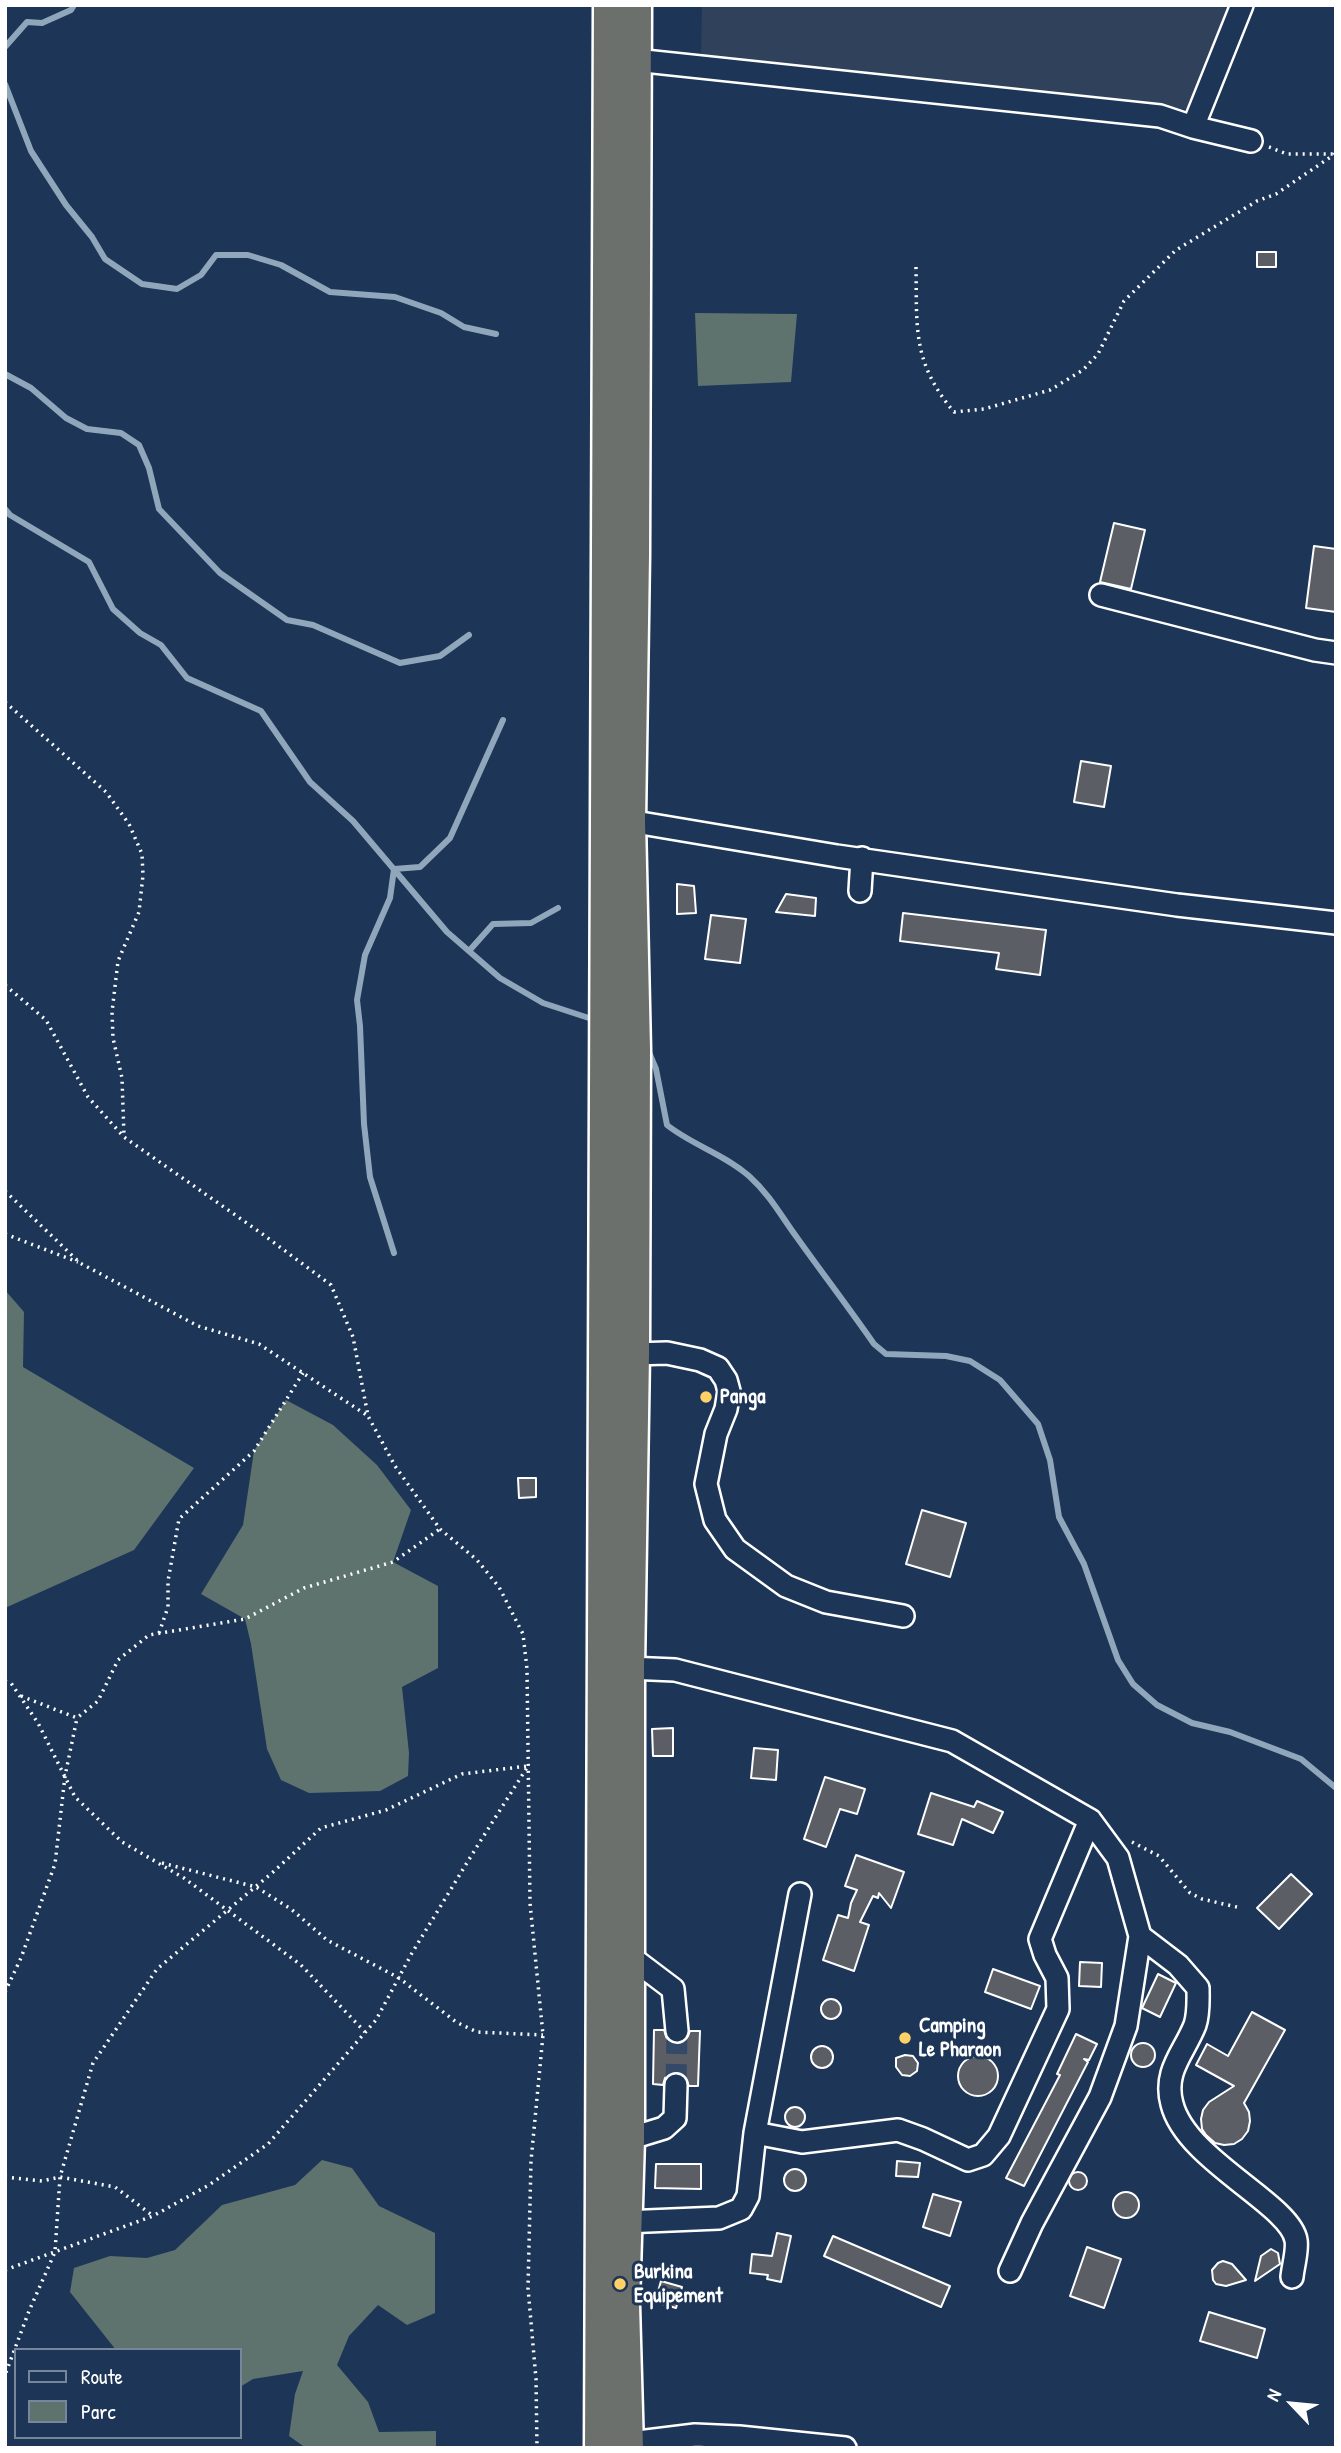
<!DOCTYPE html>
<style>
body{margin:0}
#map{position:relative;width:1341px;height:2453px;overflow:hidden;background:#1d3557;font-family:"Patrick Hand",sans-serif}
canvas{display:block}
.frame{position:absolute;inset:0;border:7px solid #fff;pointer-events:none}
.legend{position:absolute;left:14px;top:2348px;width:228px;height:91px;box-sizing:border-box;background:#1d3557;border:2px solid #77869a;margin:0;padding:9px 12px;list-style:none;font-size:21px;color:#fff}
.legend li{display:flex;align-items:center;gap:14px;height:35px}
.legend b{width:35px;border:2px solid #77869a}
.north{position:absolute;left:1257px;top:2369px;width:70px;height:70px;-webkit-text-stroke:5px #1d3557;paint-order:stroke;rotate:296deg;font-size:19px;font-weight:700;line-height:28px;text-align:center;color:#fff}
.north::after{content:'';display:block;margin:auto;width:24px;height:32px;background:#fff;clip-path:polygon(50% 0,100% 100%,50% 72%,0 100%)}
</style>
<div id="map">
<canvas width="1341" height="2453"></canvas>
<div class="frame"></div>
<ul class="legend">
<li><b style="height:9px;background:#1d3557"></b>Route</li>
<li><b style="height:19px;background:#5e736e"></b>Parc</li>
</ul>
<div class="north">N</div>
</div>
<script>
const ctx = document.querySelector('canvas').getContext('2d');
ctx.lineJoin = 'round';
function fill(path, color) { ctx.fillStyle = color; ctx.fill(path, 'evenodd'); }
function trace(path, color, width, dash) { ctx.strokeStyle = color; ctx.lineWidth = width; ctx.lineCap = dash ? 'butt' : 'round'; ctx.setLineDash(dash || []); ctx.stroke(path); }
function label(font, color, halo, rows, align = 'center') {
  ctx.font = font + ' "Patrick Hand",sans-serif'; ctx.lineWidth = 6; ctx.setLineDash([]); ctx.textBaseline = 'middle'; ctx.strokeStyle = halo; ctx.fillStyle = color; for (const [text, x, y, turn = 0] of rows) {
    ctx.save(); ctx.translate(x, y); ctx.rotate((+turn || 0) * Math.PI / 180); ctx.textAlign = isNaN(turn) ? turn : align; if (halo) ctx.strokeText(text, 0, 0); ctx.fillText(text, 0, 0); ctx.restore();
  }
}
fill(new Path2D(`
 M702,5h533l-42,105 -492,-54z`), '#30425b');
fill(new Path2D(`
 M695,313l102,1 -6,68 -93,4z
 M5,1290l19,22 -1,55 171,101 -60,82 -129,58z
 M286,1400l47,25 44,40 34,45 -18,52 45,24v82l-36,19 7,66 -1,23 -28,15 -71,2 -28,-13 -14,-31 -16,-105 -6,-25 -44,-25 42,-69 11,-74z
 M322,2160l30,8 27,38 56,27v80l-28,12 -29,-20 -29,31 -12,29 31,37 11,30 57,-1v17h-130l-17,-12 6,-42 8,-23 -50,8 -13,8v-37h-124l-46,-58 4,-24 36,-12 37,2 28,-8 47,-45 73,-20z`), '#5e736e');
trace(new Path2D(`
 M5,47l22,-25 15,1 29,-13 3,-5
 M5,84l26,67 35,54 26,32 13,22 37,25 35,5 24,-14 15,-20h32l33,10 49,27 65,5 46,16 23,14 32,7
 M5,374l26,14 35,30 21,11 34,4 18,12 10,23 10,41 61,64 67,47 26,5 87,38 40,-7 29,-21
 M5,509l5,6 79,47 24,47 27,24 21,12 26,33 74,33 49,71 43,39 94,111 53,46 43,25 55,18
 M469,951l24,-27 38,-1 27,-15
 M648,1050l8,19 11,56c25,20 57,29 82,51 22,20 32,40 49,63 25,35 51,69 76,105l12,10 60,2 24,5 30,19 38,44 12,36 9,57 25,47 34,96 15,24 24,21 35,18 38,9 71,27 35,29
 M394,1253l-24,-76 -6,-53 -4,-98 -3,-26 8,-45 25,-57 4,-29 26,-2 30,-29 53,-118`), '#90a7bb', 6);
const building = new Path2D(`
 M1257,252h19v15h-19z
 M1114,523l31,7 -14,59 -31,-7z
 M1314,546l22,3v63l-30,-4z
 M1081,761l30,5 -7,41 -30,-5z
 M677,884l17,2 2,27 -19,1z
 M786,894l30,4 -1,18 -39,-4z
 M903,913l143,17 -6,45 -44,-6 3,-16 -99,-12z
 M711,915l35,4 -6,44 -35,-4z
 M518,1478h18v19l-17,1z
 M922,1510l44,13 -16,54 -44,-13z
 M673,1728v28h-20l-1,-27z
 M754,1748l24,2 -2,30 -25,-2z
 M825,1777l40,12 -8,25 -17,-5 -14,38 -22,-8z
 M931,1793l43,14 3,-6 26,11 -10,21 -31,-14 -9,26 -35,-11z
 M856,1855l48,17 -13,36 -12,-15 -1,5 -5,-2 -13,26 9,3 -15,46 -31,-11 15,-45 10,3 3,-15 6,-13 -12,-4z
 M1291,1874l21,20 -33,35 -22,-21z
 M1080,1962l22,1 -1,24 -22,-1z
 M993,1969l47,17 -9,23 -46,-17z
 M1158,1974l18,9 -16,34 -18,-9z
 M821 2009a10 10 0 1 1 20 0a10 10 0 1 1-20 0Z
 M1252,2012l33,18 -41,73 5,9 1,9 -2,10 -6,8 -8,5 -10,1 -9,-2 -9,-8 -4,-6 -1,-10 2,-9 6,-8 25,-16 -38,-21 11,-21 21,12z
 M654,2030h10l3,9 11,5 7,-3 5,-10h10l-2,55h-9l-6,-12 -7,-2 -11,6 -2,7 -10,-1z
 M1076,2034l21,10 -8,16 -5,-1 4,3 -64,124 -18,-8 54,-103 -3,-1z
 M1131 2055a12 12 0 1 1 24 0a12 12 0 1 1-24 0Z
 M811 2057a11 11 0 1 1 22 0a11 11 0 1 1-22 0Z
 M905,2055l8,1 5,7 -1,8 -7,5 -8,-1 -6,-8v-9z
 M958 2076a20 20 0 1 1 40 0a20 20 0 1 1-40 0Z
 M785 2117a10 10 0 1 1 20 0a10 10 0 1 1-20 0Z
 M897,2161l23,2 -2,14 -22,-1z
 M656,2164h45v25l-46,-1z
 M784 2180a11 11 0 1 1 22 0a11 11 0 1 1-22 0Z
 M1069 2181a9 9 0 1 1 18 0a9 9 0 1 1-18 0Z
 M1113 2205a13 13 0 1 1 26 0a13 13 0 1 1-26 0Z
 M933,2194l28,8 -11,34 -27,-9z
 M777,2233l14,3 -10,46 -14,-3 1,-4 -18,-2 2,-19 20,2z
 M833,2236l117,50 -9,21 -117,-51z
 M1087,2247l34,12 -17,49 -34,-12z
 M1271,2249l7,4 2,11 -25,17 6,-25z
 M1223,2261l9,3 14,16 -20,6 -10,-2 -3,-4 -1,-10 6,-7z
 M661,2281l21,6 -6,21 -21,-6z
 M1209,2312l56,17 -8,29 -57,-17z`);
fill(building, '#5b5f65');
trace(building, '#fff', 2);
trace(new Path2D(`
 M676,2085l1,-54`), '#344968', 21, [21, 10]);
const minor = new Path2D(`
 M635,60l525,56 33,11 58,14
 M1193,127l49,-122
 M1101,595l214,55 21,3
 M629,821l208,35 235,34 105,15 159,18
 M860,891l2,-33
 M633,1354l34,-1 33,7 18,8 8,12 3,11 -3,18 -10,25 -10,50 9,36 20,29 51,37 40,16 77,14
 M628,1668l47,2 277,71 138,79 28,38 22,78 -14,90 -26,71 -68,126 -22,48
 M1140,1936l38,29 20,23c0,12 1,25 -3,37 -11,28 -32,46 -23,79 14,56 118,100 124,136 2,10 -3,26 -4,37
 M628,1955l45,34 4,42
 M755,2133l47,9 96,-12 25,9 45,21 15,-5 16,-19 59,-127 -1,-31 -12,-23 -5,-16 50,-119
 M628,2139l36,-11 11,-10 1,-33
 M624,2222l95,-4 22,-9 7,-13 7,-63 45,-239
 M614,2445l81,-10 44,2 106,11`);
const highway = new Path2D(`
 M601,2448l9,-2443
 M627,2448l-4,-143 5,-166v-471l5,-314 1,-304 -5,-229 4,-266 2,-550`);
trace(minor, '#fff', 26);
trace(highway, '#fff', 37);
trace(new Path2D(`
 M1269,147l18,7h46
 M916,267c1,61 -4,95 38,145l30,-3 66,-19 33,-20 15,-16 26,-53 52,-51 81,-49 19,-7 59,-40
 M5,702l101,90 23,32 13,30 1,21 -4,37 -21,49 -6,51 1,26 9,40 2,58
 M5,985l41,35 42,77 36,40 137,96 70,52 22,52 15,79 27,50 45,63 37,31 22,27 24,47 4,35 3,234 13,132 -12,126 -3,127 8,91 1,69
 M5,1191l75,72 118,63 61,18 109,72
 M5,1234l73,28
 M159,1633l9,-26v-26l11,-62 75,-68 49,-78
 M5,1681l6,2 27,40 37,74 47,45 62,36 117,87 64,67
 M21,1696l56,22 21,-17 20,-41 31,-25 96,-16 59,-31 89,-26 47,-33
 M1132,1842l27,14 31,37 12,6 39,9
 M162,1863l94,24 35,22 36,31 72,38 57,44 21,10 66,3
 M5,1992l16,-34 34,-94 10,-88 12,-58
 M5,2177l37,4 18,-4 55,10 38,29
 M5,2270l148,-54 56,-31 59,-41 108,-124 36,-67 64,-105 52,-82 -66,8 -76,36 -65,18 -49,45 -115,96 -64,94 -33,114 -5,75 -26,59 -24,64`), '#fff', 3.5, [2, 5]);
trace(minor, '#1d3557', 21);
trace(highway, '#6c706d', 32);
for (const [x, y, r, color] of [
 [706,1397,7,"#ffd166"],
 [905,2038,7,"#ffd166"],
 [620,2284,7,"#ffd166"]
]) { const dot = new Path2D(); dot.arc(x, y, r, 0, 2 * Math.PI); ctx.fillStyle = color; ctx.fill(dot); trace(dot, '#1d3557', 2.5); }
label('bold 21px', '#fff', '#1d3557', [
 ["Panga",720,1397],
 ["Camping",919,2026],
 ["Le Pharaon",919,2050],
 ["Burkina",634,2272],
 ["Equipement",634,2296]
], 'left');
</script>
